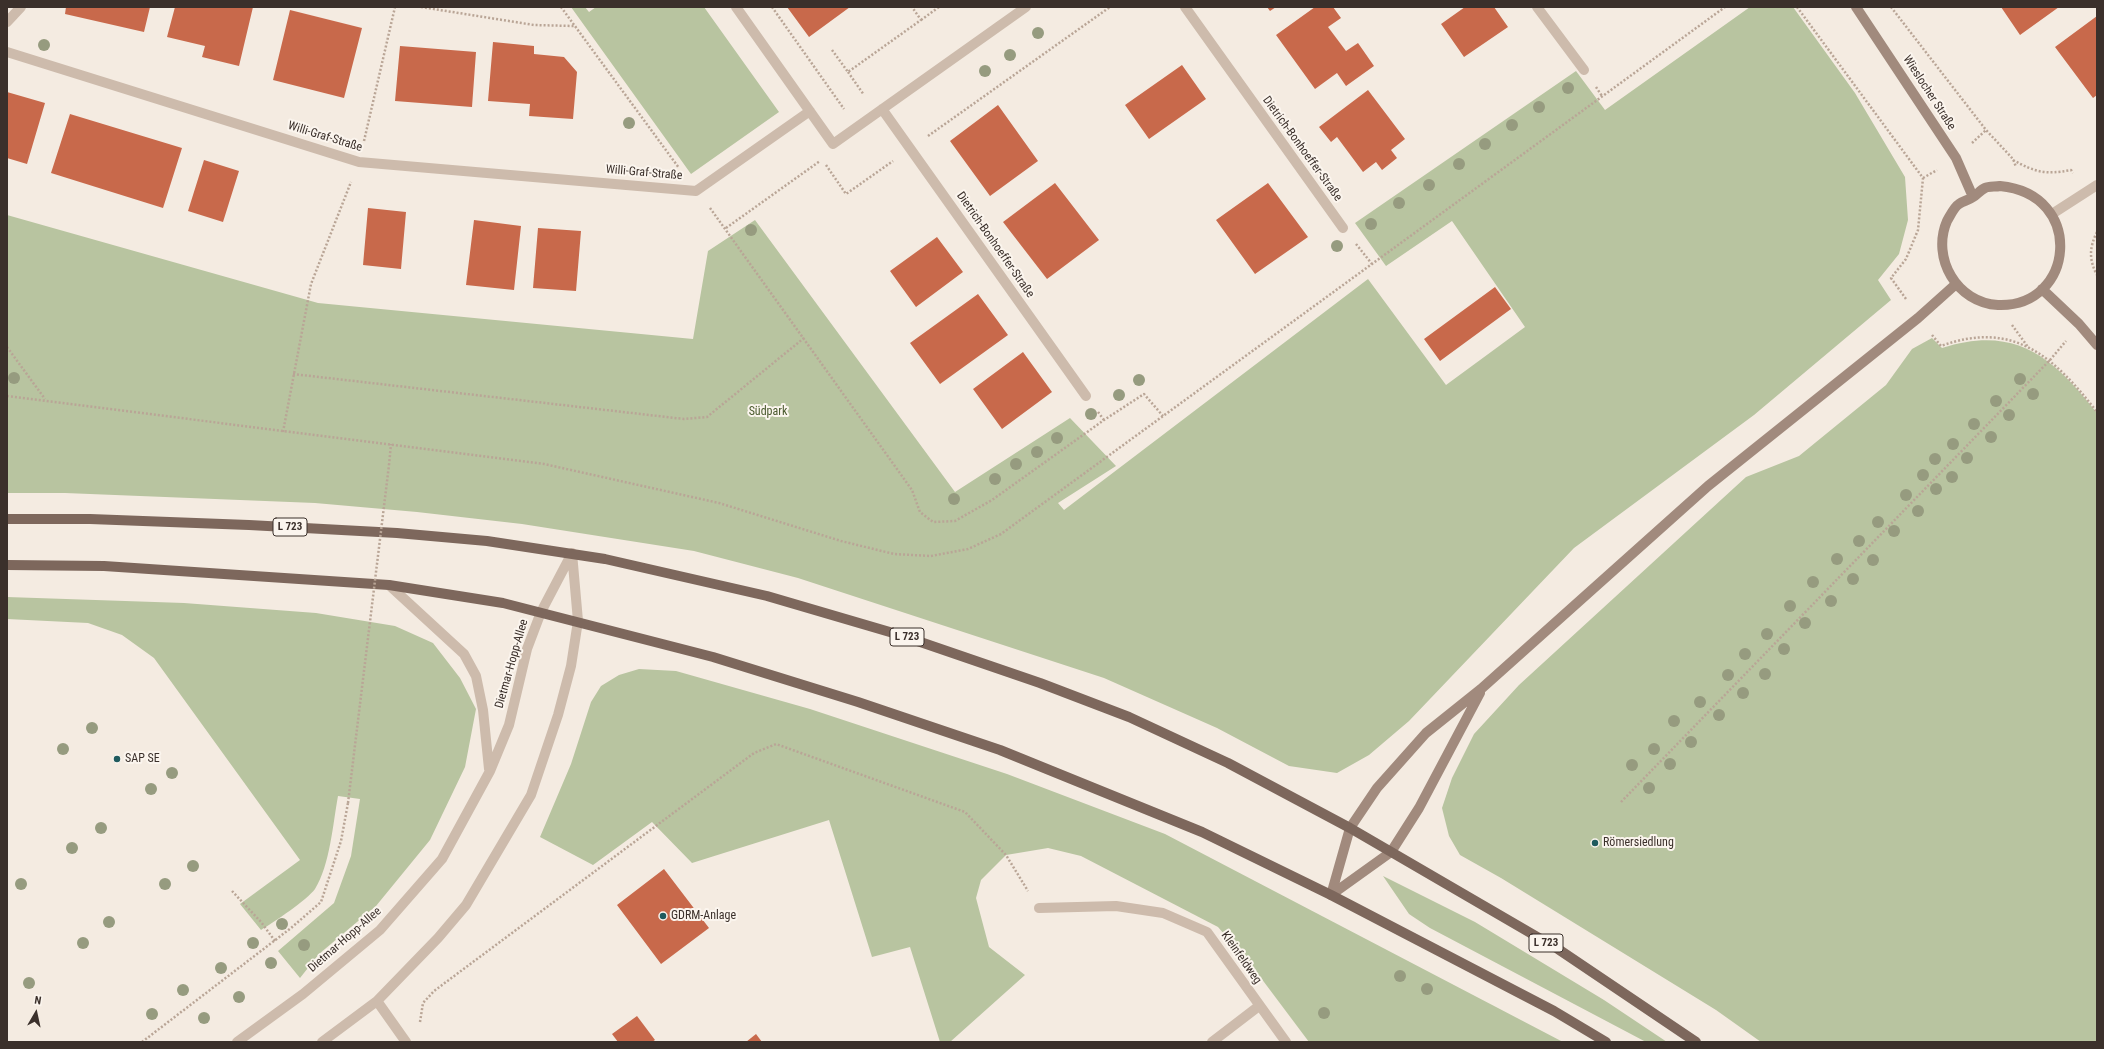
<!DOCTYPE html>
<meta charset="utf-8">
<style>
body{margin:0}
#map{position:relative;width:2104px;height:1049px;overflow:hidden;background:#f4ebe1;font-family:"Roboto Condensed",sans-serif}
canvas{display:block}
.frame{position:absolute;inset:0;border:8px solid #3b302b;pointer-events:none}
.north{position:absolute;left:16px;top:993px;width:40px;height:40px;-webkit-text-stroke:3px #fbf5ee;paint-order:stroke;rotate:9deg;font-size:11px;font-weight:700;line-height:16px;text-align:center;color:#3b302b}
.north::after{content:'';display:block;margin:auto;width:14px;height:18px;background:#3b302b;clip-path:polygon(50% 0,100% 100%,50% 72%,0 100%)}
</style>
<div id="map">
<canvas width="2104" height="1049"></canvas>
<div class="frame"></div>
<div class="north">N</div>
</div>
<script>
const ctx = document.querySelector('canvas').getContext('2d');
ctx.lineJoin = 'round';
function fill(path, color) { ctx.fillStyle = color; ctx.fill(path, 'evenodd'); }
function trace(path, color, width, dash) { ctx.strokeStyle = color; ctx.lineWidth = width; ctx.lineCap = dash ? 'butt' : 'round'; ctx.setLineDash(dash || []); ctx.stroke(path); }
function label(font, color, halo, rows, align = 'center') {
  ctx.font = font + ' "Roboto Condensed",sans-serif'; ctx.lineWidth = 4; ctx.setLineDash([]); ctx.textBaseline = 'middle'; ctx.strokeStyle = halo; ctx.fillStyle = color; for (const [text, x, y, turn = 0] of rows) {
    ctx.save(); ctx.translate(x, y); ctx.rotate((+turn || 0) * Math.PI / 180); ctx.textAlign = isNaN(turn) ? turn : align; if (halo) ctx.strokeText(text, 0, 0); ctx.fillText(text, 0, 0); ctx.restore();
  }
}
fill(new Path2D(`
 M571,7h14l4,5 7,-5h108l75,105 -88,62z
 M1750,7h43l62,86 50,84 3,43 -9,34 -21,26 13,20 -137,115 -180,133 -165,173 -40,34 -32,18 -48,-7 -72,-38 -113,-50 -306,-100 -104,-27 -172,-27 -105,-12 -102,-9 -250,-10h-58v-278l311,88 375,36 15,-88 47,-31 200,272 115,-74 46,48 -58,37 6,7 304,-231 78,106 79,-58 -73,-106 -66,45 -31,-43 221,-152 29,39z
 M1932,338l10,10c74,-24 112,10 155,65v629h-336l-45,-32 -215,-132 -41,-23 -11,-19 -7,-28 10,-30 22,-44 45,-49 227,-208 53,-21 87,-71 26,-36z
 M7,597l177,6 132,10 79,13 38,17 27,35 16,31 -11,58 -35,73 -54,66 -57,48 -19,24 -22,-27 56,-48 17,-47 9,-57 -22,-3c-5,27 -8,69 -23,93 -8,11 -41,33 -54,41l-21,-26 60,-44 -146,-202 -32,-23 -34,-12 -81,-4z
 M639,669l37,2 134,38 197,65 158,60 398,208h-254l-54,-72 -37,-43 -137,-71 -33,-8 -42,7 -25,25 -5,18 13,49 36,28 -75,67h-10l-30,-95 -38,10 -43,-137 -137,43 -40,-41 -59,43 -53,-28 31,-73 20,-62 10,-16 18,-11z
 M1383,876l92,46 129,78 63,42h-21l-216,-114 -21,-14z`), '#b8c4a0');
fill(new Path2D(`
 M66,7h84l-6,25 -79,-18z
 M175,7h78l-14,59 -37,-9 3,-11 -38,-9z
 M787,7h63l-41,30z
 M1267,7h9l-6,4z
 M1315,7h18l8,11 -13,9 18,24 12,-8 16,23 -28,20 -9,-13 -22,16 -39,-54z
 M1465,7h29l14,20 -44,30 -23,-33z
 M2001,7h58l-39,28z
 M290,10l72,18 -18,70 -71,-18z
 M2097,16v79l-4,3 -38,-51z
 M493,42l41,4v8l30,3 13,15 -4,47 -44,-3 1,-12 -42,-3z
 M400,46l76,6 -4,55 -77,-6z
 M1182,65l24,34 -57,40 -24,-34z
 M1368,90l37,49 -14,11 6,8 -15,12 -6,-8 -13,10 -26,-35 -6,5 -12,-15z
 M7,92l38,11 -18,61 -20,-6z
 M998,105l40,56 -48,35 -40,-55z
 M70,114l112,34 -19,60 -112,-35z
 M204,160l35,11 -16,51 -35,-11z
 M1055,183l44,57 -52,39 -44,-57z
 M1268,183l40,54 -53,37 -39,-54z
 M368,208l38,4 -5,57 -38,-4z
 M474,220l47,6 -7,64 -48,-5z
 M538,228l43,3 -5,60 -43,-3z
 M937,237l26,35 -47,35 -26,-36z
 M1495,287l16,22 -71,52 -16,-22z
 M978,294l30,41 -68,49 -30,-41z
 M1023,352l29,40 -50,37 -29,-40z
 M664,869l45,59 -48,36 -44,-59z
 M637,1016l18,24 -3,2h-34l-6,-8z
 M756,1034l6,8h-16z`), '#c8694b');
trace(new Path2D(`
 M421,7l113,18 40,1
 M561,7l118,161
 M772,7l72,102
 M1797,7l126,171 -5,52 -12,29 -15,19 15,21
 M1891,7l95,123 27,29 3,8
 M921,20l18,-13
 M832,50l16,22 73,-52 -9,-13
 M848,72l16,23
 M1596,87l6,9
 M928,136l182,-129
 M364,141l31,-134
 M1972,143l14,-13
 M2013,160c22,12 32,15 58,10l2,3
 M826,165l20,29 47,-33
 M1923,178l14,-8
 M710,208l202,282 8,22 13,10 22,-1 37,-21 112,-80 40,-26 19,22
 M726,228l94,-67
 M2097,232c-8,16 -8,28 0,43
 M1356,244l16,20
 M2012,325l16,22
 M1932,335l9,11c73,-27 114,12 156,66
 M7,347l38,52
 M293,374l391,45 23,-2 97,-79
 M7,396l537,68 175,39 122,38 53,13 37,2 37,-7 33,-15 724,-527
 M1098,412l6,8
 M283,432l28,-148 40,-102
 M389,465l2,-21
 M1621,802l429,-442 16,-19
 M232,891l29,31 14,19
 M420,1022l3,-19 11,-12 320,-238 22,-9 189,68 41,43 22,36
 M142,1042l149,-114 30,-26 20,-61 7,-38`), '#b9a596', 2.5, [2, 2]);
trace(new Path2D(`
 M1212,1042l47,-36`), '#cdbbac', 10);
trace(new Path2D(`
 M736,7l97,137 193,-137
 M1185,7l158,221
 M1537,7l47,63
 M7,22l14,-15
 M7,52l352,110 337,29 114,-80
 M882,109l204,287
 M2052,214l45,-29
 M389,585l75,69 12,22 7,34 6,59
 M1039,908l77,-2 47,7 44,19 79,110
 M377,1001l29,41
 M237,1042l66,-48 77,-64 62,-71 48,-88 19,-46 18,-76 14,-37 31,-59
 M322,1042l55,-41 61,-63 28,-33 65,-110 27,-80 13,-49 7,-45 -6,-68`), '#cdbbac', 10);
trace(new Path2D(`
 M1856,7l100,151 17,39
 M2000,186c86,8 75,122 -2,119 -41,-2 -67,-47 -51,-84 3,-5 7,-14 12,-17 4,-3 10,-4 14,-7 4,-2 7,-7 12,-9 4,-2 10,-1 15,-2z
 M2042,289l37,35 18,21
 M1331,895l19,-67 27,-40 49,-55 55,-44 227,-203 210,-168 38,-34
 M1331,895l60,-43 28,-44 61,-115`), '#a18a7d', 10);
trace(new Path2D(`
 M7,519h83l159,6 148,8 90,8 118,18 162,37 133,39 140,48 89,34 99,46 122,65 208,121 138,93
 M7,565l97,1 285,19 114,18 210,54 145,45 142,48 202,82 129,63 223,116 52,31`), '#7d675c', 10);
trace(new Path2D(`
 M348,803l41,-338`), '#b9a596', 2.5, [2, 2]);
ctx.fillStyle = '#969b7f';
for (const [x, y] of [
 [1038,33],
 [44,45],
 [1010,55],
 [985,71],
 [1568,88],
 [1539,107],
 [629,123],
 [1512,125],
 [1485,144],
 [1459,164],
 [1429,185],
 [1399,203],
 [1371,224],
 [751,230],
 [1337,246],
 [14,378],
 [2020,379],
 [1139,380],
 [2033,394],
 [1119,395],
 [1996,401],
 [1091,414],
 [2009,415],
 [1974,424],
 [1991,437],
 [1057,438],
 [1953,444],
 [1037,452],
 [1967,458],
 [1935,459],
 [1016,464],
 [1923,475],
 [1952,477],
 [995,479],
 [1936,489],
 [1906,495],
 [954,499],
 [1918,511],
 [1878,522],
 [1894,531],
 [1859,541],
 [1837,559],
 [1873,560],
 [1853,579],
 [1813,582],
 [1831,601],
 [1790,606],
 [1805,623],
 [1767,634],
 [1784,649],
 [1745,654],
 [1765,674],
 [1728,675],
 [1743,693],
 [1700,702],
 [1719,715],
 [1674,721],
 [92,728],
 [1691,742],
 [63,749],
 [1654,749],
 [1670,764],
 [1632,765],
 [172,773],
 [1649,788],
 [151,789],
 [101,828],
 [72,848],
 [193,866],
 [21,884],
 [165,884],
 [109,922],
 [282,924],
 [83,943],
 [253,943],
 [304,945],
 [271,963],
 [221,968],
 [1400,976],
 [29,983],
 [1427,989],
 [183,990],
 [239,997],
 [1324,1013],
 [152,1014],
 [204,1018]
]) { ctx.beginPath(); ctx.arc(x, y, 6, 0, 2 * Math.PI); ctx.fill(); }
for (const [x, y, r, color] of [
 [117,759,4,"#1f5a5e"],
 [1595,843,4,"#1f5a5e"],
 [663,916,4,"#1f5a5e"]
]) { const dot = new Path2D(); dot.arc(x, y, r, 0, 2 * Math.PI); ctx.fillStyle = color; ctx.fill(dot); trace(dot, '#fbf5ee', 1.5); }
for (const [x, y, w] of [
 [290,527,34],
 [907,637,34],
 [1546,943,34]
]) { const box = new Path2D(); box.roundRect(x - w / 2, y - 9, w, 18, 3); ctx.fillStyle = '#fbf5ee'; ctx.fill(box); trace(box, '#3b302b', 1); }
label('bold 11px', '#3b302b', null, [
 ["L 723",290,527],
 ["L 723",907,637],
 ["L 723",1546,943]
]);
label('12px', '#3b302b', '#fbf5ee', [
 ["Wieslocher Straße",1929,93,57],
 ["Willi-Graf-Straße",325,137,17],
 ["Dietrich-Bonhoeffer-Straße",1302,149,54],
 ["Willi-Graf-Straße",644,173,5],
 ["Dietrich-Bonhoeffer-Straße",995,245,55],
 ["Dietmar-Hopp-Allee",512,664,-74],
 ["Dietmar-Hopp-Allee",345,940,-41],
 ["Kleinfeldweg",1241,958,55]
]);
label('12px', '#4a5a2e', '#fbf5ee', [
 ["Südpark",768,412]
]);
label('12px', '#3b302b', '#fbf5ee', [
 ["SAP SE",125,759],
 ["Römersiedlung",1603,843],
 ["GDRM-Anlage",671,916]
], 'left');
</script>
